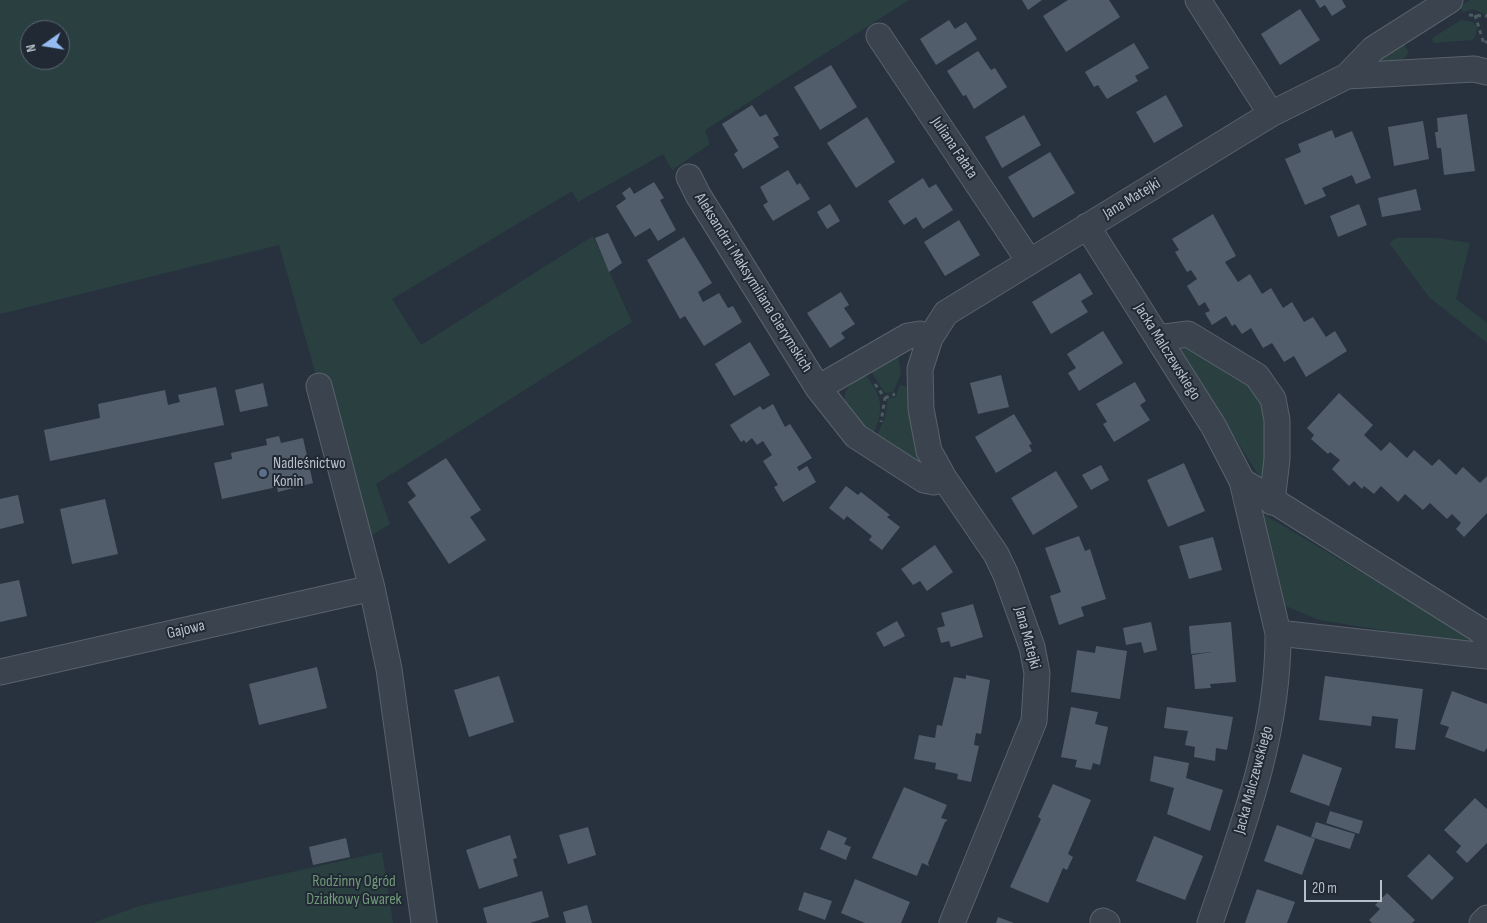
<!DOCTYPE html>
<meta charset="utf-8">
<style>
body{margin:0}
#map{position:relative;width:1487px;height:923px;overflow:hidden;background:#27323e;font-family:"Sofia Sans Condensed",sans-serif}
canvas{display:block}
.north{position:absolute;left:20px;top:20px;width:50px;height:50px;box-sizing:border-box;background:#202934;border:1px solid #5c6570;border-radius:50%;rotate:257deg;font-size:14px;font-weight:700;line-height:20px;text-align:center;color:#b7bfc9}
.north::after{content:'';display:block;margin:auto;width:18px;height:22px;background:#94bcf1;clip-path:polygon(50% 0,100% 100%,50% 72%,0 100%)}
.scale{position:absolute;left:1304px;top:880px;width:78px;height:22px;box-sizing:border-box;border:2px solid #b7bfc9;border-top:0;padding-left:6px;font-size:15px;line-height:18px;white-space:nowrap;color:#b7bfc9;-webkit-text-stroke:4px #202934;paint-order:stroke}
</style>
<div id="map">
<canvas width="1487" height="923"></canvas>
<div class="north">N</div>
<div class="scale">20 m</div>
</div>
<script>
const ctx = document.querySelector('canvas').getContext('2d');
ctx.lineJoin = 'round';
function fill(path, color) { ctx.fillStyle = color; ctx.fill(path, 'evenodd'); }
function trace(path, color, width, dash) { ctx.strokeStyle = color; ctx.lineWidth = width; ctx.lineCap = dash ? 'butt' : 'round'; ctx.setLineDash(dash || []); ctx.stroke(path); }
function label(font, color, halo, rows, align = 'center') {
  ctx.font = font + ' "Sofia Sans Condensed",sans-serif'; ctx.lineWidth = 4; ctx.setLineDash([]); ctx.textBaseline = 'middle'; ctx.strokeStyle = halo; ctx.fillStyle = color; for (const [text, x, y, turn = 0] of rows) {
    ctx.save(); ctx.translate(x, y); ctx.rotate((+turn || 0) * Math.PI / 180); ctx.textAlign = isNaN(turn) ? turn : align; if (halo) ctx.strokeText(text, 0, 0); ctx.fillText(text, 0, 0); ctx.restore();
  }
}
fill(new Path2D(`
 M0,0h909l-204,130 5,14 -38,26 -9,-16 -85,48 -6,-11 -180,108 29,46 172,-109 39,86 -256,162 14,40 -20,12 -15,-24 -76,-267 -279,69zM30,30h30v30h-30z
 M1470,0h17v15l-14,-6 -10,3 -4,-5z
 M1461,20l11,2 5,5 -2,10 -3,3 -38,3 -2,-3 2,-3z
 M1402,41l7,12 -12,12 -22,4 1,-12z
 M1397,238h40l33,5 -14,56 31,24v20l-58,-46 -40,-54z
 M1187,348c15,9 64,34 72,46 15,22 8,64 4,88l-85,-133z
 M898,354l3,20 -8,18 -8,1 -15,-23z
 M865,373c17,26 20,33 8,62 -23,-25 -46,-37 -8,-62z
 M900,385l7,2 3,28 12,48 -2,3 -44,-28 9,-21 3,-18 8,-2z
 M1260,512l213,127 2,6 -156,-25 -33,-14 -12,-13z
 M382,852l11,71h-300l46,-17z`), '#2a4040');
fill(new Path2D(`
 M1022,0h20l-14,10z
 M1068,0h41l11,17 -54,35 -23,-36z
 M1315,0h27l4,7 -14,9 -7,-11 -5,3z
 M1300,9l20,31 -40,25 -19,-31z
 M949,20l6,9 11,-7 11,17 -41,26 -16,-26z
 M1134,43l15,25 -14,8 3,5 -31,18 -9,-14 -4,2 -9,-15z
 M978,51l13,19 4,-2 12,19 -33,22 -8,-14 -3,1 -16,-25z
 M831,65l26,42 -37,23 -26,-43z
 M1166,95l17,31 -29,17 -18,-31z
 M752,105l8,12 6,-3 13,21 -6,3 6,9 -36,22 -9,-15 4,-3 -16,-27z
 M1467,114l8,57 -31,4 -3,-27h-4l-2,-16h3l-1,-14z
 M1024,115l17,30 -39,23 -17,-31z
 M867,117l28,45 -39,26 -29,-45z
 M1423,121l6,38 -35,7 -6,-39z
 M1332,130l3,8 17,-7 19,47 -15,6 -4,-9 -30,13 4,8 -21,9 -20,-46 16,-7 -3,-8z
 M1050,152l25,41 -42,25 -25,-41z
 M788,170l9,15 3,-2 10,16 -37,22 -10,-16 5,-3 -8,-15z
 M923,178l6,10 7,-4 17,26 -30,19 -7,-12 -12,8 -16,-24z
 M654,182l10,16 -4,2 16,30 -18,11 -8,-13 -15,9 -19,-31 10,-7 -4,-6 8,-6 4,7z
 M1416,189l5,21 -39,7 -4,-19z
 M830,204l10,17 -13,8 -10,-17z
 M1359,204l8,21 -29,12 -8,-21z
 M1213,214l23,42 -11,6 13,20 12,-8 12,20 9,-6 12,20 9,-6 12,20 9,-5 13,20 9,-6 12,20 -41,26 -12,-21 -10,6 -12,-19 -9,5 -12,-20 -9,6 -7,-10 -3,2 -6,-10 -14,9 -7,-12 5,-2 -5,-9 -6,4 -12,-20 10,-7 -6,-9 -4,2 -12,-20 4,-2 -7,-11z
 M959,220l21,35 -35,21 -21,-34z
 M608,233l14,30 -13,9 -14,-34z
 M684,237l28,46 -14,9 5,10 16,-9 9,15 5,-2 9,16 -38,24 -19,-30 -5,3 -33,-59z
 M1080,273l13,21 -12,7 7,11 -37,22 -19,-32z
 M841,292l8,13 -5,3 11,16 -14,9 4,5 -15,10 -23,-35z
 M1103,331l20,32 -44,28 -11,-18 8,-5 -9,-14z
 M750,342l20,33 -36,21 -19,-32z
 M1001,375l8,32 -31,7 -8,-31z
 M1135,382l11,19 -6,4 10,15 -36,22 -11,-18 4,-2 -11,-18z
 M263,383l5,23 -28,6 -5,-22z
 M216,387l8,38 -174,36 -6,-31 56,-12 -2,-14 67,-14 3,15 12,-3 -2,-7z
 M1339,393l34,32 -9,10 17,16 9,-9 17,16 7,-8 18,16 7,-7 17,16 7,-8 17,16 7,-7v37l-23,24 -8,-8 5,-6 -9,-9 -5,5 -17,-16 -7,7 -18,-16 -7,8 -17,-16 -7,8 -10,-8 -2,3 -8,-8 -5,5 -17,-17 8,-9 -10,-8 -2,2 -17,-15 3,-4 -7,-7z
 M773,404l12,23 5,-3 22,34 -15,9 2,4 8,-5 9,16 -33,20 -9,-15 4,-2 -15,-24 9,-6 -9,-14 -6,4 -5,-7 -6,5 -2,-3 -3,2 -11,-17 30,-19 3,4z
 M1014,414l18,30 -3,1 3,6 -36,22 -21,-36z
 M279,436l2,7 22,-5 10,45 -35,9 -1,-5 -55,12 -8,-36 18,-4 -1,-6 36,-8 -1,-6z
 M446,458l35,52 -11,7 16,23 -37,24 -41,-62 8,-6 -9,-13z
 M1184,463l21,48 -37,16 -21,-47z
 M1101,465l8,15 -18,10 -9,-15z
 M1056,471l22,36 -45,28 -22,-37z
 M846,486l12,9 3,-3 29,23 -3,2 13,10 -18,23 -13,-10 3,-4 -25,-20 -3,4 -15,-12z
 M18,495l6,28 -24,6v-30z
 M105,499l13,55 -46,10 -12,-55z
 M1079,536l6,15 5,-2 16,50 -25,8 3,9 -25,9 -9,-29 11,-4 -16,-44z
 M1213,537l9,33 -33,9 -10,-33z
 M935,545l18,27 -26,19 -7,-10 -7,4 -12,-16z
 M19,580l8,36 -27,6v-38z
 M973,604l10,33 -32,10 -2,-6 -8,2 -4,-15 8,-2 -4,-13z
 M897,621l8,15 -21,11 -8,-14z
 M1151,622l6,28 -13,3 -3,-11 -15,3 -3,-17z
 M1231,622l5,60 -26,2 1,4 -16,1 -3,-34 20,-3 -21,2 -2,-28z
 M1096,646l31,5 -7,48 -49,-7 6,-42 18,3z
 M317,667l10,41 -68,17 -10,-41z
 M966,675l24,5 -9,54 -5,-1 -2,12 5,1 -8,36 -14,-3 1,-5 -23,-5 1,-6 -22,-4 5,-24 16,3 2,-13 5,1 12,-49 12,2z
 M499,676l15,46 -45,15 -15,-47z
 M1325,676l98,13 -8,61 -20,-2 3,-29 -26,-3 -1,10 -52,-6z
 M1452,691l35,13v44l-3,4 -39,-15 4,-10 -9,-3z
 M1071,707l27,5 -3,12 13,3 -8,38 -7,-2 -2,7 -16,-3 2,-7 -16,-3z
 M1167,707l66,10 -6,33 -11,-2 -1,13 -21,-4 1,-10 -10,-2 3,-14 -24,-3z
 M1303,754l39,14 -13,38 -39,-14z
 M1154,756l35,7 -3,15 37,12 -13,41 -43,-17 7,-26 -24,-7z
 M1053,784l38,16 -23,54 5,3 -6,13 -4,-2 -15,35 -38,-16 31,-68 -3,-2z
 M904,787l43,18 -6,13 7,2 -3,2 -17,41 1,3 -7,-3 -5,13 -45,-18z
 M1475,798l12,11v34l-20,20 -11,-11 5,-6 -17,-16z
 M1330,811l33,10 -4,13 -33,-11z
 M1316,822l39,12 -5,15 -39,-12z
 M1277,825l38,14 -13,36 -38,-14z
 M588,827l8,28 -28,9 -9,-29z
 M828,830l19,8 -3,6 7,3 -5,13 -26,-11z
 M510,835l7,23 -4,1 5,17 -39,13 -13,-39z
 M1154,836l49,20 -18,44 -49,-19z
 M346,838l4,19 -37,8 -4,-18z
 M1429,854l25,24 -22,22 -25,-24z
 M855,879l55,23 -9,21h-36l-24,-10z
 M1257,889l38,13 -8,21h-42z
 M542,891l7,26 -19,6h-43l-4,-15z
 M804,892l28,9 -7,19 -27,-10z
 M1387,893l28,27 -3,3h-40l-3,-3 11,-11 -5,-4z
 M587,905l5,18h-26l-3,-11z
 M998,917l16,6h-18z`), '#525d6c');
const minor = new Path2D(`
 M1198,0l73,114
 M879,36l150,225
 M1347,76l127,-7 13,3
 M689,177l9,18 120,193 38,48 68,44 10,2 10,-4
 M1087,226l127,201 28,54 36,152c1,101 -36,196 -68,290
 M1158,338l30,-4 69,42 16,23 4,21v39l-5,43
 M319,386l53,202 17,81 35,254
 M818,388l90,-52 12,-2 10,4
 M1242,481l236,148 9,8
 M1278,633l209,23
 M0,672l372,-84
 M1103,921l4,2
 M952,923l82,-202 3,-48 -5,-26 -26,-72 -10,-21 -52,-76 -15,-27 -8,-42 -1,-40 10,-31 16,-25 325,-199 76,-38 26,-27 77,-49
 M1482,923l5,-5`);
trace(minor, '#59626c', 27);
trace(new Path2D(`
 M1469,15l18,1
 M1475,15l9,29 3,-3
 M875,384l10,14 -4,24
 M885,398l10,-4`), '#495c5e', 3, [4, 4]);
trace(minor, '#3b444e', 25);
for (const [x, y, r, color] of [
 [263,473,5,"#5c6f8a"]
]) { const dot = new Path2D(); dot.arc(x, y, r, 0, 2 * Math.PI); ctx.fillStyle = color; ctx.fill(dot); trace(dot, '#202934', 2); }
label('16px', '#b7bfc9', '#202934', [
 ["Juliana Fałata",954,148,56],
 ["Jana Matejki",1132,199,-31],
 ["Aleksandra i Maksymiliana Gierymskich",753,283,58],
 ["Jacka Malczewskiego",1167,352,58],
 ["Gajowa",186,630,-13],
 ["Jana Matejki",1027,638,75],
 ["Jacka Malczewskiego",1254,780,-75]
]);
label('16px', '#b7bfc9', '#202934', [
 ["Nadleśnictwo",273,464],
 ["Konin",273,482]
], 'left');
label('16px', '#709878', '#202934', [
 ["Rodzinny Ogród",354,882],
 ["Działkowy Gwarek",354,900]
]);
</script>
